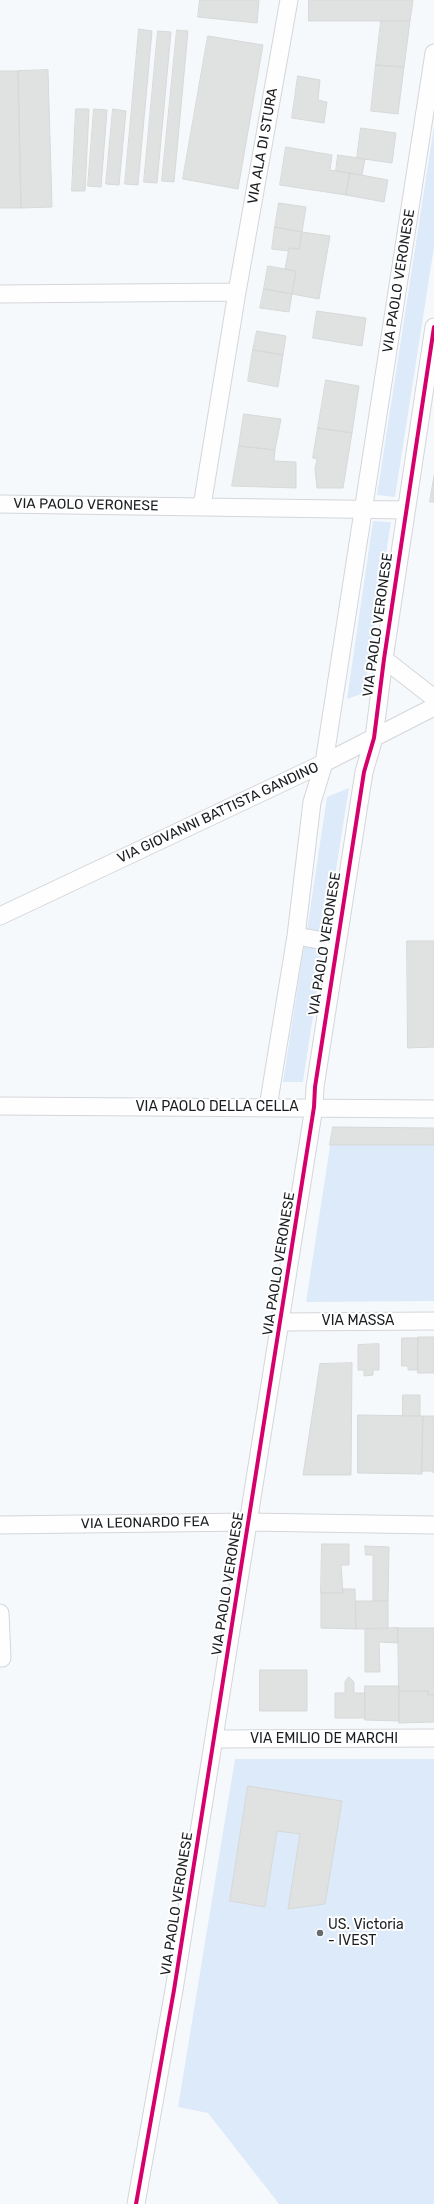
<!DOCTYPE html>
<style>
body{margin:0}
canvas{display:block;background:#f6f9fc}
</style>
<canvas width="434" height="2204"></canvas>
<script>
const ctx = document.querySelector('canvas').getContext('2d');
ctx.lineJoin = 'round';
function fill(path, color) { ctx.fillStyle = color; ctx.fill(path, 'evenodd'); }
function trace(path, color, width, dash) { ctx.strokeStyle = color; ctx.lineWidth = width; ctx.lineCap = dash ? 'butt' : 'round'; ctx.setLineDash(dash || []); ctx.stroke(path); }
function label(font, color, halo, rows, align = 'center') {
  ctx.font = font + ' Rubik,sans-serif'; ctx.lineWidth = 4; ctx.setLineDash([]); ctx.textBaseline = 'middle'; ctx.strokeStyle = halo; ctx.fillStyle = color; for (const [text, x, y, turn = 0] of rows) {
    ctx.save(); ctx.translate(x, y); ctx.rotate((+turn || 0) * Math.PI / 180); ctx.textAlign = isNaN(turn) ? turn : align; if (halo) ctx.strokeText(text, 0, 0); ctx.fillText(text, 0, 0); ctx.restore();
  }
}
fill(new Path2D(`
 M434,126v121l-39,250 -18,-2z
 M373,521l18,1 -27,171 -17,6z
 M349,788l-23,145 -19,-3 20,-133z
 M304,946l19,4 -20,132h-20z
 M333,1127l101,1v173l-128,1z
 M235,1759h199v445h-155l-71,-91 -30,-6z`), '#ddeafa');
const building = new Path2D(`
 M200,0h59l-2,23 -59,-6z
 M309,0h104l-3,21h-101z
 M381,21h29l-6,46 -28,-2z
 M139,29l13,2 -14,154 -13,-1z
 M177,30l11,1 -14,151 -12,-1z
 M158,31l13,1 -14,151 -13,-1z
 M208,36l55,9 -25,144 -55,-10z
 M376,65l28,2 -6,47 -27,-3z
 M48,70l4,137 -31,1 -3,-137z
 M0,71h18l3,137h-21z
 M298,76l22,4 -2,20 9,2 -3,21 -32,-5z
 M76,109h13l-4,82h-13z
 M94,109l13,1 -6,77 -13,-1z
 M113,109l13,2 -7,74 -13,-1z
 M361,128l35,5 -4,30 -35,-5z
 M286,147l46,8 -2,15 20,3 -4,22 -66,-10z
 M338,155l27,4 -3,16 -26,-4z
 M350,173l38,7 -4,22 -38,-7z
 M279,203l27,4 -4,25 -27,-5z
 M275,227l27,5 -3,17 -10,-1 -1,3 -16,-2z
 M302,232l28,4 -11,63 -27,-5 4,-23 -11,-2 4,-21 10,1z
 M268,266l28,5 -4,23 -28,-5z
 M264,289l28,5 -3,18 -29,-4z
 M317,311l49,7 -4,28 -49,-8z
 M257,331l29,5 -3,19 -30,-5z
 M253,350l30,5 -5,32 -30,-6z
 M326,380l33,6 -7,47 -34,-5z
 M244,414l37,5 -6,31 -36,-4z
 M318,428l34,5 -9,55h-26l-2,-19 2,-10 -4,-1z
 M239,446l36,4 -1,11 22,1v26l-64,-2z
 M434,476v26h-4z
 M407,941h27v106l-26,1z
 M333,1127l101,1v17h-104z
 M418,1337h16v36h-16z
 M402,1338h16v32h-10v-4h-6z
 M379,1344v26h-6v5l-9,1v-6h-6v-25z
 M352,1363l-1,112h-48l17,-111z
 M403,1395h17v21h-17z
 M358,1415l65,1 -1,58 -64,-1z
 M423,1416h11v57l-3,-2h-9z
 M322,1544h27v21h-8l2,28h-22z
 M365,1546l24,1 -1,54h-15v-46h-7z
 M343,1589h12l1,40 -35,-1v-35h22z
 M356,1601h32v28h-32z
 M398,1628h36v67h-6v-4h-29z
 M398,1628v15l-19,-1 1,30h-15v-43z
 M260,1670h47v41h-47z
 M349,1677l5,5v11h11v25h-30v-25h10v-11z
 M365,1686h34v35l-34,-1z
 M399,1691h29v4h6v27l-35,1z
 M248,1786l94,15 -17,103 -37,5 12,-75 -23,-3 -12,76 -35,-6z`);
fill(building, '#e0e1e1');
trace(building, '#d7d9d8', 1);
const minor = new Path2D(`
 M0,294l237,-2
 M0,504l406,6
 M202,506l35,-214 52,-292
 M384,659l50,39
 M0,916l324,-153 110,-56
 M296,936l40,7
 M0,1106l434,3
 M268,1107l28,-171 16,-134 12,-39 110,-710
 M281,1322l153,-1
 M0,1525l249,-3 185,3
 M0,1613l2,45
 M215,1739l219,-1
 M136,2204l38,-214 140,-883 1,-20 49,-315 10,-34 10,-79 50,-332`);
trace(minor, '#d4d6d9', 19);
trace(minor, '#fefeff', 17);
trace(new Path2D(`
 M136,2204l38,-214 140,-883 1,-20 49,-315 10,-34 10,-79 50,-332`), '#d6006c', 4);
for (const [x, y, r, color] of [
 [320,1933,4,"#686b6e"]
]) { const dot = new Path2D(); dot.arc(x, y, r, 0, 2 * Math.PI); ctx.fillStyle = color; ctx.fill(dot); trace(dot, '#fff', 1.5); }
label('14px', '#1b1e21', '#fff', [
 ["VIA ALA DI STURA",263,146,-80],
 ["VIA PAOLO VERONESE",399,281,-81],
 ["VIA PAOLO VERONESE",86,505,1],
 ["VIA PAOLO VERONESE",378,625,-82],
 ["VIA GIOVANNI BATTISTA GANDINO",218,813,-25],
 ["VIA PAOLO VERONESE",325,944,-81],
 ["VIA PAOLO DELLA CELLA",217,1107],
 ["VIA PAOLO VERONESE",279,1264,-81],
 ["VIA MASSA",358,1321],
 ["VIA LEONARDO FEA",145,1523,-1],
 ["VIA PAOLO VERONESE",228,1584,-81],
 ["VIA EMILIO DE MARCHI",324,1739],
 ["VIA PAOLO VERONESE",177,1904,-81]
]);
label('14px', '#1b1e21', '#fff', [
 ["US. Victoria",328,1925],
 ["- IVEST",328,1941]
], 'left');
</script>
